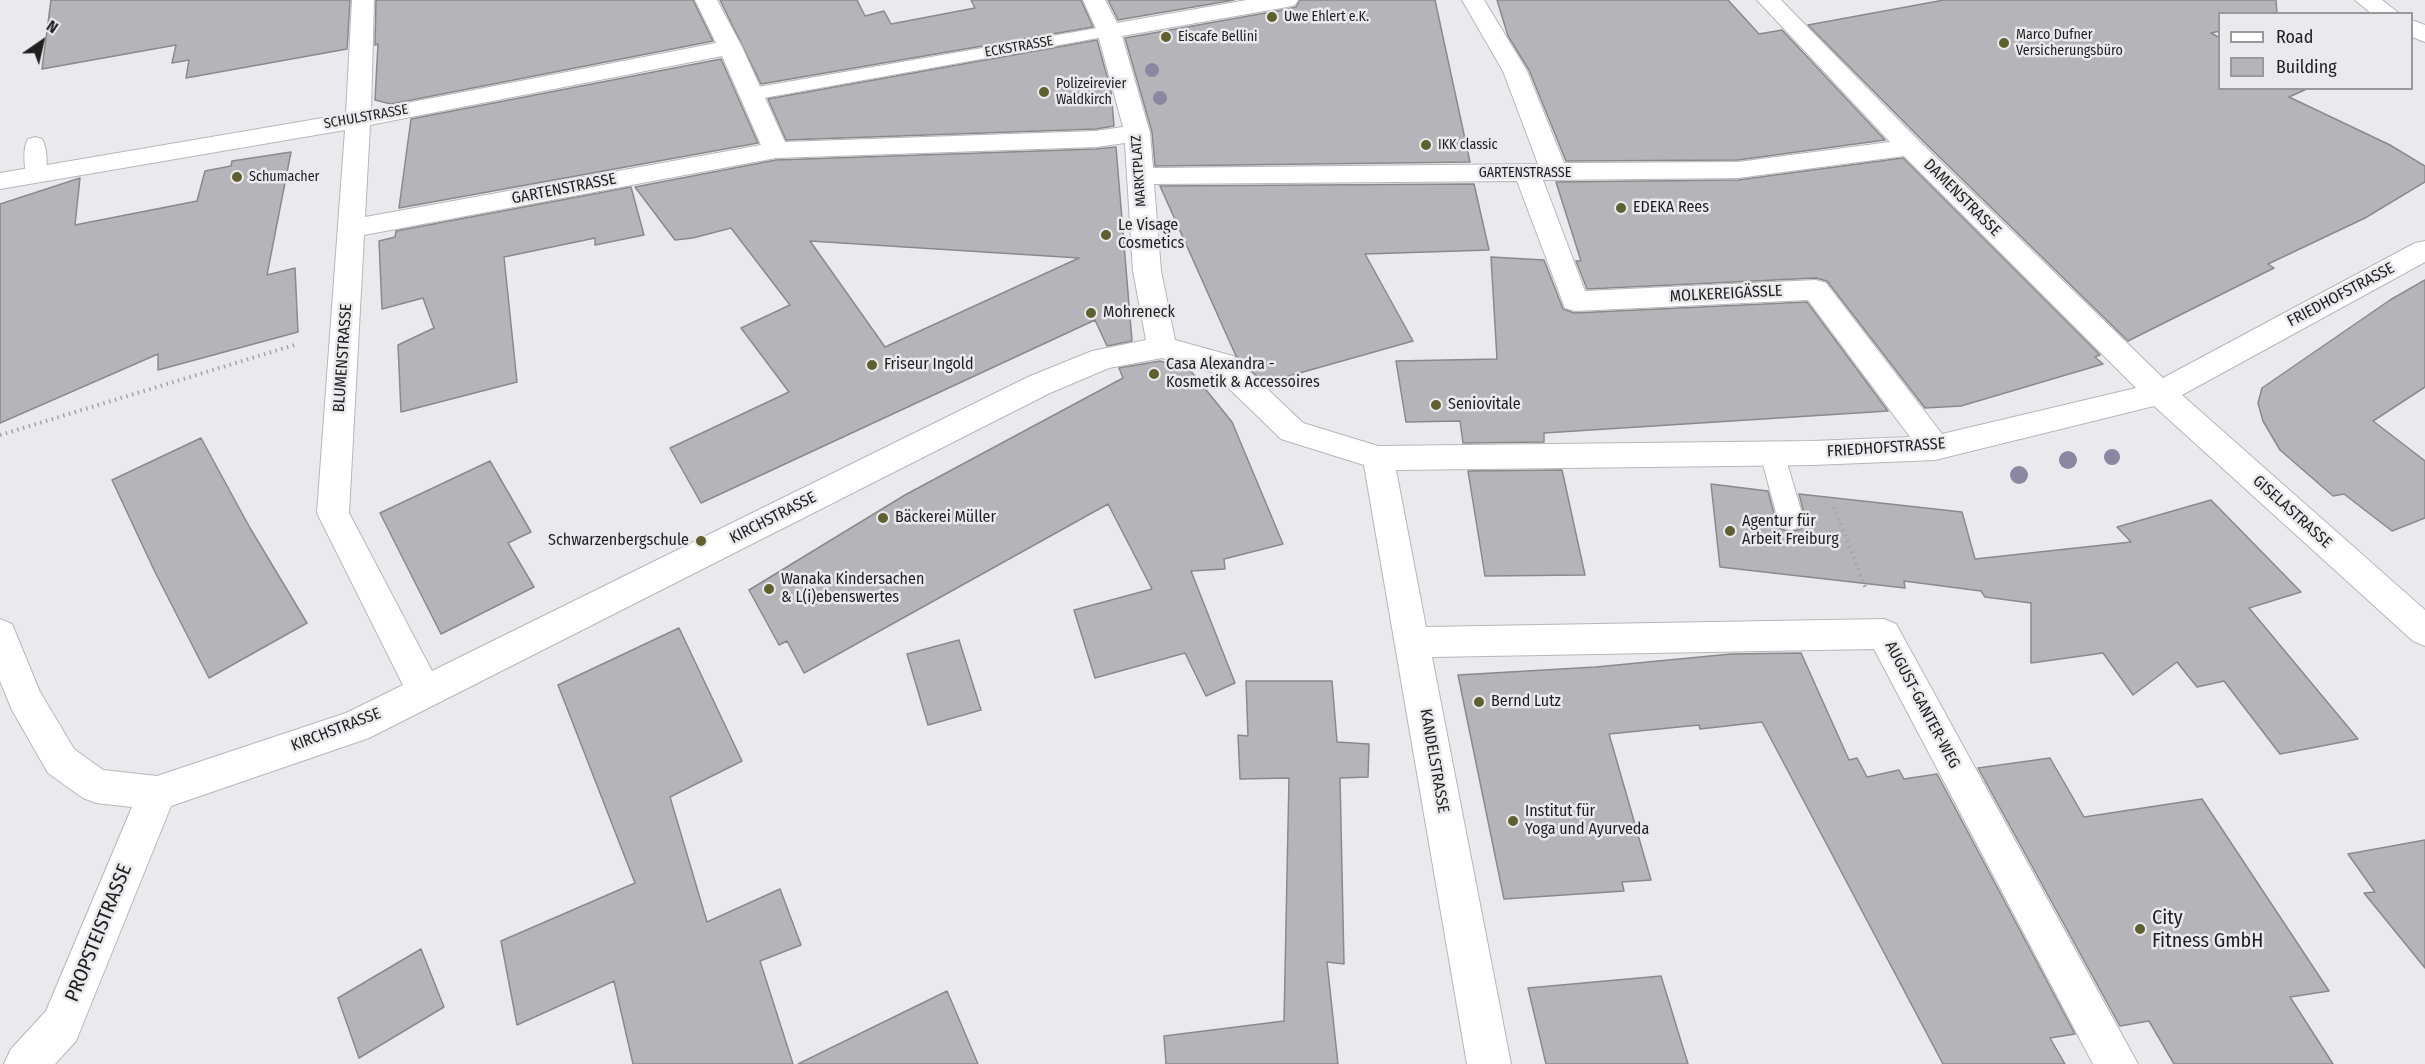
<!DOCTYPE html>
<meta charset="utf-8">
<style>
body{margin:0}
#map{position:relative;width:2425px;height:1064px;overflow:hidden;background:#eae9ed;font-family:"Fira Sans Condensed",sans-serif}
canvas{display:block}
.legend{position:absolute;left:2218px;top:12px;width:195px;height:78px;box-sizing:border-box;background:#eae9ed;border:2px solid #99989b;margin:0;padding:8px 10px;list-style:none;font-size:18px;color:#1f1f20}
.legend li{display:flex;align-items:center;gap:12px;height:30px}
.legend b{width:30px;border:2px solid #99989b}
.north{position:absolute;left:12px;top:12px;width:60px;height:60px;-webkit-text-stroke:4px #eae9ed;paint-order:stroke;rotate:34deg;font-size:16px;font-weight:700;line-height:24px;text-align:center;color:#1f1f20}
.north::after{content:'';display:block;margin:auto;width:21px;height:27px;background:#1f1f20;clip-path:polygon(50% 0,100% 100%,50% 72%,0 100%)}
</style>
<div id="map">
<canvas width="2425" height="1064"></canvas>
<ul class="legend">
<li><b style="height:8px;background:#fff"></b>Road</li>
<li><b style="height:16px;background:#b5b5b9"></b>Building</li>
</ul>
<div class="north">N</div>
</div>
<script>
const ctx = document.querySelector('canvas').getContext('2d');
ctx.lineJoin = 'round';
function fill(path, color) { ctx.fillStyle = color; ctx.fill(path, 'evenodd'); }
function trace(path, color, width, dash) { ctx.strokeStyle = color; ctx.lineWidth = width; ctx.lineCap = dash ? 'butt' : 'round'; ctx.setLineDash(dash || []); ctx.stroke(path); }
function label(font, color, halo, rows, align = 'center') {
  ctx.font = font + ' "Fira Sans Condensed",sans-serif'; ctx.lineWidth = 5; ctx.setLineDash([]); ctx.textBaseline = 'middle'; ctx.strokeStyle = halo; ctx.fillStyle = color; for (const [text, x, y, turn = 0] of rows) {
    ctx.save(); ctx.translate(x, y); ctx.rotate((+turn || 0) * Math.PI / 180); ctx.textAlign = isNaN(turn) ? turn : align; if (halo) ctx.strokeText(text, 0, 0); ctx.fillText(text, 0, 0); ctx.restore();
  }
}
const building = new Path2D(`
 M51,0h299l-3,49 -161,29 3,-18 -17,3 4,-18 -134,24z
 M376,0h317l20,41 -322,63 -16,-4 3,-56 -3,1z
 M720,0h137l8,16 19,-5 7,13 84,-16 -4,-8h110l12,27 -332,57z
 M1108,0h126l-116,20z
 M1300,0h135l35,162 -315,4 -3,-34 -27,-94 163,-29 8,-2z
 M1497,0h231l31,34 23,-4 103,110 -147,20 -172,1 -37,-91 -21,-34z
 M1944,0h332l1,14h-57v17l-9,2 9,5v50h89l-20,9 101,48 35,21v16l-60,36 -97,46 6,4 -146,73 -207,-202 -113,-114z
 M1097,40l14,51 3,35 -18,3 -310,11 -18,-41z
 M721,59l37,84 -359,65 12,-89z
 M1116,147l16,194 -25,5 -12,-26 -394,183 -31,-55 119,-56 -48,-64 49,-23 -59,-77 -38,10 -18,2 -40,-53 141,-27 320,-11zM810,241l269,17 -194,89z
 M291,152l-24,123 28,-7 3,64 -140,38v-16l-158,69v-219l80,-26 -5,47 122,-24 8,-30 26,-5 1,-5z
 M1903,158l197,197 -5,2 8,7 -142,42 -36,2 -98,-127 -11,-3 -229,11 -11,-28h5l-25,-79 182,-2z
 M1474,184l15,66 -124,4 48,87 -149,42 -28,-27 -76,-170z
 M631,187l13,48 -49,10v-7l-91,19 13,125 -116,30 -3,-67 36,-17 -11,-30 -41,11 -3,-68 16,-4 1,-6z
 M1491,257l53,3 19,49 11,4 233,-11 81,109 -344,22v9l-81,1 -3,-22 -54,1 -10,-61 101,-2z
 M2425,280v107l-52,34 52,40v57l-33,13 -48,-37 -11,2 -53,-46 -17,-29 -5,-18 4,-15 128,-88z
 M1160,361l30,9 42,52 51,122 -59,15 1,10 -34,2 44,112 -29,13 -21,-43 -90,25 -21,-68 78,-21 -44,-85 -304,169 -17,-32 -8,4 -30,-55 156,-95 218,-117 -4,-10z
 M201,438l49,90 57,95 -98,55 -54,-106 -43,-92z
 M490,461l41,71 -23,11 26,44 -93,47 -61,-121z
 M1562,470l23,105 -100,1 -17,-105z
 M1711,484l57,7 8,30 5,8 9,3 11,-3 5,-8 -7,-27 163,18 13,47 156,-17 -14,-15 94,-27 90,92 -52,16 109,131 -78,15 -56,-73 -27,6 -20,-25 -44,33 -30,-42 -72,10v-60l-46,-6 -4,-6 -77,-10 1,7 -185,-21z
 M679,628l63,133 -72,36 37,125 73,-33 21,56 -41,16 33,103h-160l-19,-83 -97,44 -16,-84 134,-58 -77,-198z
 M959,640l22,70 -53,15 -21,-71z
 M1801,653l48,107 8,-2 10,19 32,-7 5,9 33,-5 138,260 -25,4 15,26h-122l-181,-342 -62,7 -1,-4 -90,9 42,146 -29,2 2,9 -120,8 -46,-224 138,-8 135,-13z
 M1246,681h86l5,61 32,2 -1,33 -28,1 4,186 -17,-2 11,102h-172l-2,-28 120,-15 5,-243 -49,1 -2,-44 10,1z
 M2050,758l34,59 118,-18 127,192 -39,6 43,67h-159l-25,-43 -29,5 -142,-258z
 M2425,840v128l-61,-75 11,-1 -27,-38z
 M421,949l23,58 -85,51 -21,-60z
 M1661,976l27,88h-142l-18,-76z
 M947,991l31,73h-180z`);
fill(building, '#b5b5b9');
trace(building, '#8a8a8d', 1.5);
const lane = new Path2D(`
 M1109,26l6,1 3,4 -3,4 -363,65 -7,-2 -3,-4 3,-4 7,-2z
 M35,137l7,2c5,8 7,30 1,39l-7,1 -7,-1c-6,-9 -6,-31 -1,-39z
 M1772,444l9,2 3,7 20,67 -4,7 -9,3 -9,-3 -4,-7 -18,-67 3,-7z`);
const street = new Path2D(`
 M352,0h22l-3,110 345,-67 -21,-43h22l25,47 43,95 311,-11 27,-4 -26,-96 -14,-31h22l12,23 130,-23h51l-3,5 -8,2 -165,29 28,97 3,35 385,-4 -35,-93 -41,-71h22l43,71 37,92 174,-1 152,-20 -133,-142h24l138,141 244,237 252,-135 10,-2v21l-243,133 243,215v36l-12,-5 -259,-235 -219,54 -122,5 -417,5 30,157 458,-8 12,5 242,440h-45l-219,-415 -442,8 79,407h-44l-103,-599 -83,-26 -69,-67 -50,-14 -53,10 -59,25 -681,345 -198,68 -95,235 -21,23h-51l7,-15 35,-38 86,-204 -36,-4 -13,-5 -35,-25 -36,-63 -12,-29v-62l12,5 28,68 34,57 29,21 54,6 189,-63 57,-28 -86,-172 28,-383 -345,59v-16l346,-59zM722,56l39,89 -396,72 5,-92zM1125,143l8,128 13,69 -54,11 -64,26 -596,294 -83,-158 15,-278 412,-77 320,-11zM1904,156l232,232 -194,46 -116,-151 -10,-3 -231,11 -42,-111 195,-2zM1517,181l48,127 10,3 233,-11 102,137 -97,4 -435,5 -75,-23 -70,-67 -58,-16 -14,-69 -7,-87z
 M2355,0h27l18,14h-28z
 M2412,20l13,5v17l-13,-5z`);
trace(lane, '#b7b7ba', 2);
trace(street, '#b7b7ba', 2);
trace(new Path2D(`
 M0,435l298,-91
 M1834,507l32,82`), '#a4a3a6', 4, [1.5, 4.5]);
fill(lane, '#fff');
fill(street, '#fff');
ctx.fillStyle = '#8c87a1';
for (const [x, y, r] of [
 [1152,70,7],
 [1160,98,7],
 [2112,457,8],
 [2068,460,9],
 [2019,475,9]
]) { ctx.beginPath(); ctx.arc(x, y, r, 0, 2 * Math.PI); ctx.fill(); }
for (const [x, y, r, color] of [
 [1272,17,6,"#5e602e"],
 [1166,37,6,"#5e602e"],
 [2004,43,6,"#5e602e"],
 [1044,92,6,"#5e602e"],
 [1426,145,6,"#5e602e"],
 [237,177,6,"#5e602e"],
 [1621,208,6,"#5e602e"],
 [1106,235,6,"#5e602e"],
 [1091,313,6,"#5e602e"],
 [872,365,6,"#5e602e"],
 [1154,374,6,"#5e602e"],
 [1436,405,6,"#5e602e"],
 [883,518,6,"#5e602e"],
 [1730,531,6,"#5e602e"],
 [701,541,6,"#5e602e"],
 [769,589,6,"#5e602e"],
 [1479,702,6,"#5e602e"],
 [1513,821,6,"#5e602e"],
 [2140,929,6,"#5e602e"]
]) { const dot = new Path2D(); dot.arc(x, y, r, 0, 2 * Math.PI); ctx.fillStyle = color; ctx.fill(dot); trace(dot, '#eae9ed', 2); }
label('14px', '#1f1f20', '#eae9ed', [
 ["Uwe Ehlert e.K.",1284,17],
 ["Marco Dufner",2016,35],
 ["Versicherungsbüro",2016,51],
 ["Eiscafe Bellini",1178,37],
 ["Polizeirevier",1056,84],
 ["Waldkirch",1056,100],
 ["IKK classic",1438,145],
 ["Schumacher",249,177]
], 'left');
label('14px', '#1f1f20', '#eae9ed', [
 ["ECKSTRASSE",1019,47,-10],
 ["SCHULSTRASSE",366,117,-10],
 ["MARKTPLATZ",1139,171,-94],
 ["GARTENSTRASSE",1525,173]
]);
label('16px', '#1f1f20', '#eae9ed', [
 ["GARTENSTRASSE",564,189,-11],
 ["DAMENSTRASSE",1962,198,45],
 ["MOLKEREIGÄSSLE",1726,294,-3],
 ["FRIEDHOFSTRASSE",2341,295,-28],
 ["BLUMENSTRASSE",343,358,-86],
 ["FRIEDHOFSTRASSE",1886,448,-4],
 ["GISELASTRASSE",2292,512,42],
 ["KIRCHSTRASSE",773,518,-27],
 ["AUGUST-GANTER-WEG",1922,705,62],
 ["KIRCHSTRASSE",336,730,-21],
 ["KANDELSTRASSE",1434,761,80]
]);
label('16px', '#1f1f20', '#eae9ed', [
 ["EDEKA Rees",1633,208],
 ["Le Visage",1118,226],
 ["Cosmetics",1118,244],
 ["Mohreneck",1103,313],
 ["Friseur Ingold",884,365],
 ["Casa Alexandra -",1166,365],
 ["Kosmetik & Accessoires",1166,383],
 ["Seniovitale",1448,405],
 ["Bäckerei Müller",895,518],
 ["Agentur für",1742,522],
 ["Arbeit Freiburg",1742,540],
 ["Schwarzenbergschule",689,541,"right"],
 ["Wanaka Kindersachen",781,580],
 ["& L(i)ebenswertes",781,598],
 ["Bernd Lutz",1491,702],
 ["Institut für",1525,812],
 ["Yoga und Ayurveda",1525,830]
], 'left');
label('20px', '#1f1f20', '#eae9ed', [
 ["City",2152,918],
 ["Fitness GmbH",2152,941]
], 'left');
label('20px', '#1f1f20', '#eae9ed', [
 ["PROPSTEISTRASSE",99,933,-68]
]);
</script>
